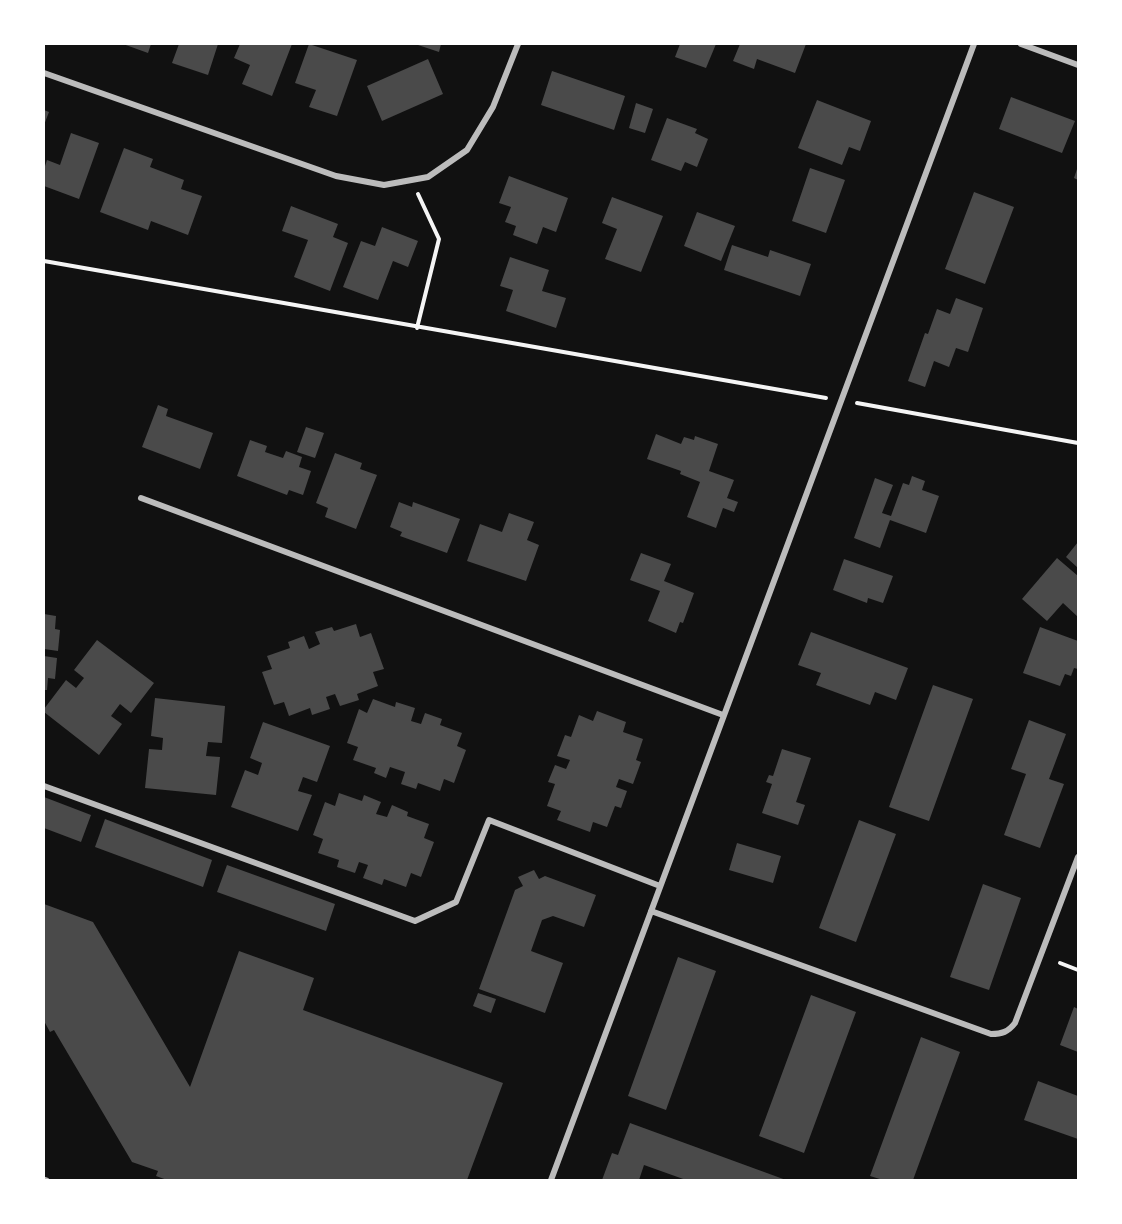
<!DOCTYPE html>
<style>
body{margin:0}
#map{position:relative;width:1122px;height:1224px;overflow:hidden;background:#111;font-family:"DM Sans",sans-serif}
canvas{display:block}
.frame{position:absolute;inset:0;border:45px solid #fff;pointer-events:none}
</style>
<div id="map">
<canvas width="1122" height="1224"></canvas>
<div class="frame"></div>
</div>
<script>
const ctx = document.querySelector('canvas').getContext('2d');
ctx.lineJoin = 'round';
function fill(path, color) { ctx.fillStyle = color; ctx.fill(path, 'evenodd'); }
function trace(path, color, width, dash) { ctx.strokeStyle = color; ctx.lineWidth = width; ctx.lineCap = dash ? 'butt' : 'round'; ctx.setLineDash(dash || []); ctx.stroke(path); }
fill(new Path2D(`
 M123,44h28l-3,9z
 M179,44h39l-10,31 -36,-12z
 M240,44h52l-20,52 -30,-12 8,-19 -16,-7z
 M309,44l48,16 -20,56 -28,-9 7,-17 -21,-7z
 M415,44h26l-2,8z
 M680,44h36l-10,24 -31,-11z
 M740,44h66l-11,29 -38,-14 -3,10 -21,-8z
 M428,59l15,35 -61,27 -15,-35z
 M552,71l73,25 -11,34 -73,-25z
 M1011,97l64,24 -13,32 -63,-24z
 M817,100l54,21 -11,30 -11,-4 -7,18 -44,-17z
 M636,103l17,6 -8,24 -16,-5z
 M44,110l5,2 -5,13z
 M667,118l30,11 -2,4 13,6 -11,28 -12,-5 -4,9 -30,-11z
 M71,133l28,10 -20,56 -35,-13v-17l3,-9 13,5z
 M124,148l29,11 -3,8 34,13 -3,9 21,7 -14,39 -37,-14 -3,9 -48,-18z
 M1078,166v14l-4,-2z
 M810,168l35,12 -19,53 -34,-12z
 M509,176l59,22 -12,34 -13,-5 -6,17 -24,-9 3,-9 -11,-4 6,-15 -12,-4z
 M974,192l40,15 -29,77 -40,-15z
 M612,197l51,19 -22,56 -36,-13 12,-30 -15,-6z
 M291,206l47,18 -5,13 15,6 -18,48 -36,-14 14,-37 -26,-9z
 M697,212l38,14 -14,35 -37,-15z
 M382,227l36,14 -10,26 -15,-6 -15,39 -35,-13 18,-46 14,5z
 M732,245l36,12 2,-7 41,14 -11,32 -76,-26z
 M510,257l39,13 -7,21 24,7 -10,30 -50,-17 7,-21 -13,-4z
 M956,298l27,10 -15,44 -12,-4 -7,19 -15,-6 -9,26 -17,-6 17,-48 3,1 9,-25 13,5z
 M158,405l10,4 -2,7 47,17 -13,36 -58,-22z
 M306,427l18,6 -9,25 -18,-6z
 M656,434l25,10 3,-7 10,3 1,-4 23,8 -9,27 25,9 -7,18 11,4 -4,10 -11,-4 -7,20 -29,-11 13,-35 -20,-8 1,-3 -34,-12z
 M250,440l17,6 -2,6 18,6 3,-7 16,6 -3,10 12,4 -8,24 -14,-5 -2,5 -50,-19z
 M335,453l27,10 -2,6 17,6 -21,54 -31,-12 3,-9 -12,-5z
 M912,476l13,5 -3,9 17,6 -13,37 -36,-13 -10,28 -26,-10 21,-60 18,7 -11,28 9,3 12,-33 6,2z
 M399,502l13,5 1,-5 47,17 -13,34 -47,-17 2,-4 -12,-5z
 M509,513l25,9 -7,18 12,5 -13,36 -59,-20 13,-37 22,8z
 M1078,542v26l-12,-11z
 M641,553l30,11 -7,17 30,12 -11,30 -3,-1 -4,11 -28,-12 12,-30 -30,-11z
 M1057,558l21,18v41l-15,-14 -16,18 -25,-22z
 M844,559l49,17 -10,27 -15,-5 -1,5 -34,-13z
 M44,614l12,2 -1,13 5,1 -2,21 -14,-2z
 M356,624l4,13 11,-4 13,36 -11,3 5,14 -21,8 2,6 -19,6 -5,-12 -9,3 4,12 -18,6 -2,-7 -21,8 -5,-14 -10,3 -12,-33 10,-3 -5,-13 23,-8 -2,-6 16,-6 5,13 11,-5 -5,-12 17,-5 2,4z
 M1040,627l38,14v28l-4,-1 -3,8 -6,-2 -5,12 -37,-13z
 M811,632l97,36 -12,32 -21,-8 -5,13 -54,-20 5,-12 -23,-8z
 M97,640l57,43 -23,30 -11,-9 -9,12 11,8 -23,31 -55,-43v-3l22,-29 10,8 8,-10 -10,-8z
 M44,656l13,2 -2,21 -7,-1 -1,12h-3z
 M933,685l40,14 -44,122 -40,-14z
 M155,698l70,8 -3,37 -14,-1 -2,14 14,1 -4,38 -71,-7 4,-39 13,1 1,-12 -12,-2z
 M373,699l22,8 1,-5 19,6 -4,13 10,3 4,-11 17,6 -2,6 22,8 -5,13 9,4 -12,33 -10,-4 -4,12 -22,-8 -2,6 -15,-5 4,-12 -15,-5 -4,11 -12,-5 2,-5 -23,-8 5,-13 -11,-4 12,-34 8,4z
 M597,711l29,11 -3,10 20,7 -7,21 5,2 -8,22 -14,-5 -3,8 11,4 -6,17 -6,-2 -8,21 -14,-5 -3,10 -33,-12 4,-9 -14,-5 8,-22 -7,-2 7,-17 11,4 4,-9 -13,-4 8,-21 6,2 8,-22 14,6z
 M1029,720l37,14 -17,45 15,5 -24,64 -36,-13 22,-61 -15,-5z
 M263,722l67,24 -13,36 -14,-5 -5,14 14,4 -14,36 -67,-24 14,-37 13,5 4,-12 -12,-5z
 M782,749l29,9 -15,44 9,3 -7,20 -36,-12 10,-29 -6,-2 3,-7 4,1z
 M339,793l23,8 2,-6 17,7 -5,12 11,3 5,-12 16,7 -1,4 22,8 -5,14 10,4 -13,35 -10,-4 -5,14 -22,-8 -2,6 -19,-7 5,-13 -9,-3 -4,11 -18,-6 2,-7 -21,-7 5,-14 -10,-4 12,-33 10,4z
 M44,797l47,18 -10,27 -37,-14z
 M105,819l107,41 -9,27 -108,-40z
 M859,820l37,14 -40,108 -37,-14z
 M737,843l44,13 -8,27 -44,-13z
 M227,865l108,39 -9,27 -109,-39z
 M534,870l5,9 6,-3 51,19 -12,32 -31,-11 -11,4 -11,31 32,12 -18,50 -66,-24 36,-99 8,-4 -5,-9z
 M983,884l38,14 -32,92 -39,-13z
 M44,904l49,18 97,165 49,-136 75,27 -11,32 200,73 -36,97h-300l-11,-4 2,-5 -26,-9 -78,-132 -4,2 -6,-11z
 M678,957l38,14 -50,139 -38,-14z
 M478,993l18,6 -5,14 -18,-7z
 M811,995l45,17 -52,141 -45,-17z
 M1074,1007l4,2v43l-18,-7z
 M921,1037l39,15 -47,128h-30l-13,-4z
 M1038,1081l40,15v43l-54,-19z
 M630,1123l156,57h-100l-42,-15 -5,15h-37l10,-27 6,2z`), '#4a4a4a');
trace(new Path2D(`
 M44,261l782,137
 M417,328l22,-89 -21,-45
 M857,403l221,40
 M1060,963l18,7`), '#f5f5f5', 4);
trace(new Path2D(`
 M44,1179l3,1`), '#bcbcbc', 4.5);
trace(new Path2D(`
 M1021,44l57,21
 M44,73l292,103 48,9 44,-8 39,-27 26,-43 25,-63
 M141,498l582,217
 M44,786l371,135 41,-19 33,-82 171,66
 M651,911l340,123c11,0 17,-2 24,-11l63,-166
 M551,1180l423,-1136`), '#bcbcbc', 6);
</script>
